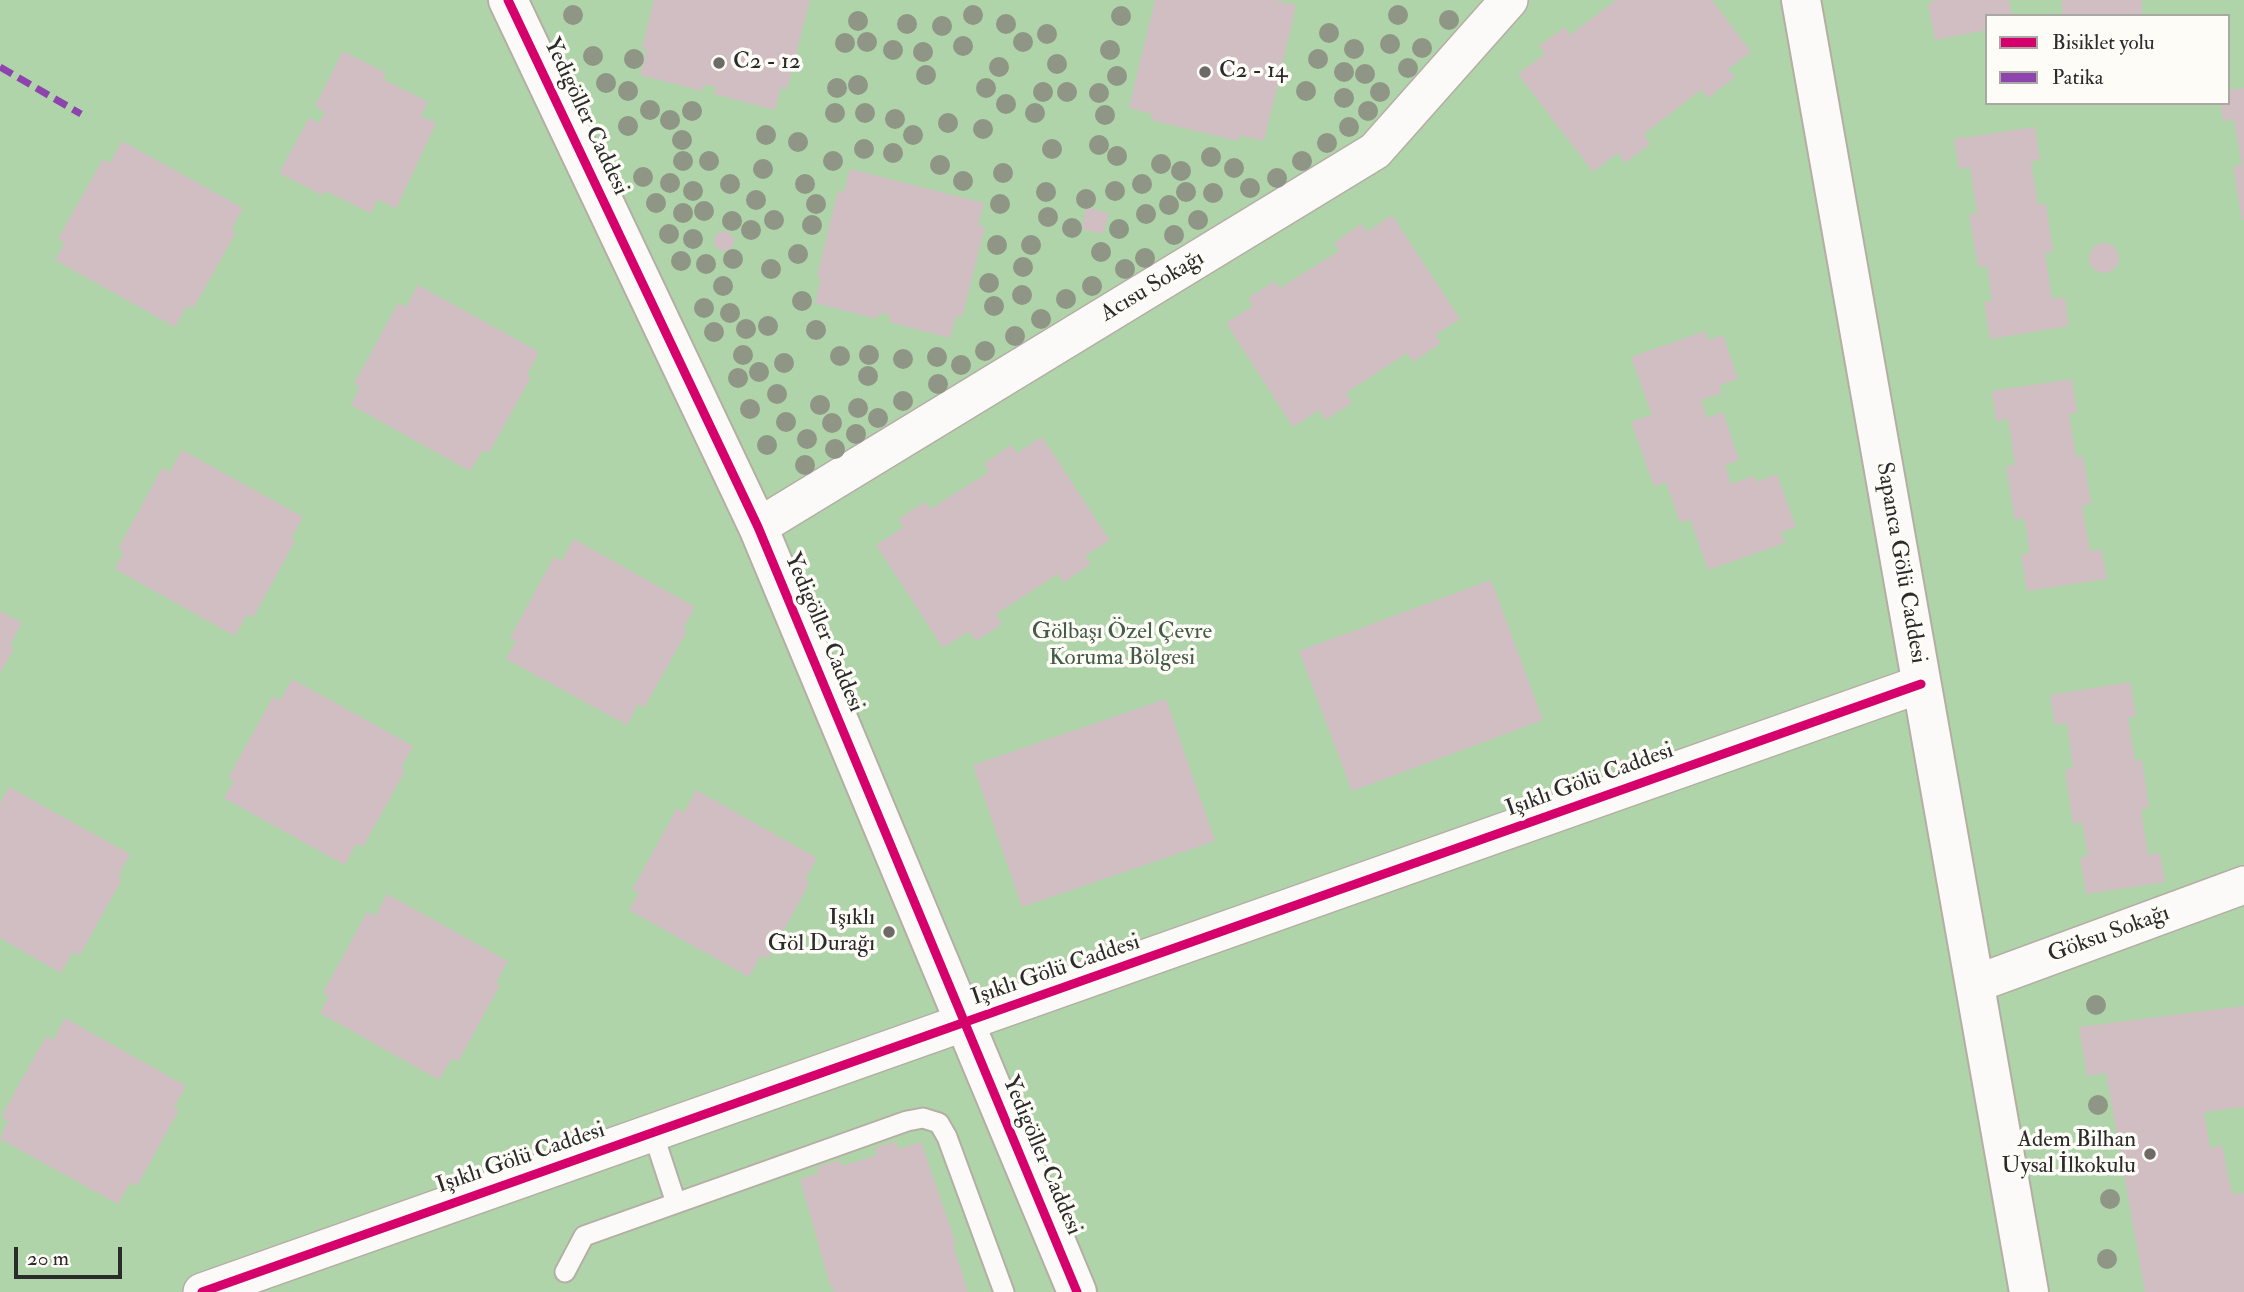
<!DOCTYPE html>
<meta charset="utf-8">
<style>
body{margin:0}
#map{position:relative;width:2244px;height:1292px;overflow:hidden;background:#eadfd0;font-family:"IM FELL Double Pica",serif}
canvas{display:block}
.legend{position:absolute;left:1985px;top:14px;width:245px;height:91px;box-sizing:border-box;background:#fdfcf7;border:2px solid #a9a8a5;margin:0;padding:9px 12px;list-style:none;font-size:21px;color:#2b2b2b}
.legend li{display:flex;align-items:center;gap:14px;height:35px}
.legend b{width:35px;border:2px solid #a9a8a5}
.scale{position:absolute;left:14px;top:1247px;width:108px;height:32px;box-sizing:border-box;border:4px solid #2b2b2b;border-top:0;padding-left:9px;font-size:21px;line-height:24px;white-space:nowrap;color:#2b2b2b;-webkit-text-stroke:5px #fdfcf7;paint-order:stroke}
</style>
<div id="map">
<canvas width="2244" height="1292"></canvas>
<ul class="legend">
<li><b style="height:9px;background:#d6006c"></b>Bisiklet yolu</li>
<li><b style="height:9px;background:#8e44ad"></b>Patika</li>
</ul>
<div class="scale">20 m</div>
</div>
<script>
const ctx = document.querySelector('canvas').getContext('2d');
ctx.lineJoin = 'round';
function fill(path, color) { ctx.fillStyle = color; ctx.fill(path, 'evenodd'); }
function trace(path, color, width, dash) { ctx.strokeStyle = color; ctx.lineWidth = width; ctx.lineCap = dash ? 'butt' : 'round'; ctx.setLineDash(dash || []); ctx.stroke(path); }
function label(font, color, halo, rows, align = 'center') {
  ctx.font = font + ' "IM FELL Double Pica",serif'; ctx.lineWidth = 7; ctx.setLineDash([]); ctx.textBaseline = 'middle'; ctx.strokeStyle = halo; ctx.fillStyle = color; for (const [text, x, y, turn = 0] of rows) {
    ctx.save(); ctx.translate(x, y); ctx.rotate((+turn || 0) * Math.PI / 180); ctx.textAlign = isNaN(turn) ? turn : align; if (halo) ctx.strokeText(text, 0, 0); ctx.fillText(text, 0, 0); ctx.restore();
  }
}
fill(new Path2D(`
 M0,0h2244v1292h-2244zM1987,16h241v87h-241z`), '#b0d4a9');
fill(new Path2D(`
 M654,0h156l-23,89 -6,-2 -6,23 -61,-16 2,-7 -12,-3 -2,7 -62,-16 7,-25 -5,-1z
 M1155,0h119l22,5 -14,62 -8,-2 -2,12 7,2 -15,62 -25,-6 -1,6 -87,-21 1,-6 -23,-6z
 M1616,0h96l39,52 -23,17 7,8 -27,21 -7,-8 -57,44 6,10 -25,19 -7,-10 -25,19 -75,-98 27,-20 -6,-8 26,-19 5,8z
 M1936,0h73l3,16h-25v14l-52,10 -7,-36z
 M2062,0h80v16h-80z
 M343,51l43,22 -3,6 45,23 -7,14 15,7 -40,86 -18,-10 -7,14 -46,-22 -3,4 -43,-22 30,-55 10,5 6,-11 -10,-6z
 M2244,88v132h-2l-9,-54 9,-1 -8,-45 -11,1 -3,-18h8v-13z
 M2035,127l5,33 -9,2 7,43 8,-1 7,48 -8,1 7,46 13,-2 4,29 -79,13 -6,-37 8,-1 -5,-35 -9,1 -9,-53 8,-1 -7,-46 -11,2 -5,-30z
 M122,141l121,67 -12,22 5,2 -43,77 -6,-4 -12,22 -120,-67 10,-17 -7,-4 45,-80 7,4z
 M850,169l134,34 -6,22 7,2 -23,90 -6,-1 -6,22 -61,-16 1,-7 -11,-2 -2,6 -62,-16 6,-24 -4,-2 21,-87 6,2z
 M1086,207l23,6 -6,21 -21,-5z
 M1392,215l68,104 -25,16 6,8 -28,19 -6,-9 -61,40 6,10 -27,17 -6,-10 -26,17 -67,-104 27,-17 -5,-8 27,-17 5,7 59,-37 -5,-8 27,-19 6,8z
 M714 241a10 10 0 1 1 20 0a10 10 0 1 1-20 0Z
 M2089 258a15 15 0 1 1 30 0a15 15 0 1 1-30 0Z
 M418,285l121,67 -12,23 4,2 -42,76 -6,-3 -13,21 -119,-66 9,-18 -6,-3 44,-81 8,4z
 M1705,331l3,9 15,-5 15,44 -19,6 3,8 -21,7 6,18 16,-6 16,48 -14,5 6,19 22,-8 4,6 20,-8 19,53 -15,5 4,11 -77,27 -18,-51 -10,4 -14,-41 -12,4 -23,-64 21,-7 -21,-58z
 M2072,379l5,33 -8,2 7,43 7,-1 8,48 -9,2 8,45 12,-1 5,29 -80,12 -6,-37 9,-1 -6,-35 -9,2 -9,-54 9,-1 -7,-46 -12,2 -4,-30z
 M1042,437l68,103 -25,16 6,8 -28,19 -5,-9 -62,40 6,10 -26,17 -7,-10 -26,17 -67,-103 28,-18 -6,-8 27,-17 5,7 59,-37 -5,-8 27,-19 6,8z
 M182,450l121,67 -12,22 4,2 -42,77 -6,-4 -12,22 -120,-67 9,-17 -6,-3 44,-81 8,4z
 M574,539l121,68 -12,22 4,2 -43,77 -6,-4 -11,21 -121,-66 10,-18 -6,-3 44,-81 8,4z
 M1491,580l52,140 -191,71 -53,-140z
 M0,611l22,12 -12,22 4,3 -14,25z
 M292,679l121,67 -12,22 4,3 -42,76 -7,-3 -11,21 -121,-67 10,-17 -6,-3 45,-81 7,4z
 M2130,682l6,34 -8,2 7,43 7,-1 7,48 -8,1 7,46 12,-2 5,29 -79,12 -6,-36 8,-2 -6,-34 -9,2 -8,-54 8,-2 -6,-45 -12,2 -5,-30z
 M1166,699l49,142 -193,66 -49,-142z
 M9,787l121,67 -12,22 4,3 -42,76 -7,-3 -12,21 -61,-35v-135z
 M696,790l121,68 -12,22 5,2 -42,77 -7,-4 -12,22 -120,-67 10,-17 -7,-3 45,-82 7,5z
 M387,894l121,67 -12,22 4,2 -42,77 -6,-4 -13,22 -119,-67 9,-17 -6,-3 44,-81 8,4z
 M2244,1006v101l-40,5 6,36 12,-3 10,49 12,-1v99h-99l-39,-219 -19,3 -8,-49z
 M65,1018l121,68 -12,21 5,3 -42,76 -7,-3 -12,21 -118,-65 8,-19 -7,-3 45,-81 7,4z
 M896,1141l2,8 23,-7 35,102 -3,1 15,47h-133l-5,-7 -30,-106 19,-6 -2,-6 23,-7 2,6 35,-11 -2,-7z`), '#d0bec2');
const service = new Path2D(`
 M653,1133l23,70
 M565,1272l19,-36 323,-115 16,-3 16,5 8,14 57,155`);
const minor = new Path2D(`
 M758,527l617,-376 134,-151
 M1975,984l269,-99
 M202,1292l1719,-608`);
const tertiary = new Path2D(`
 M508,0l250,527 319,765
 M1801,0l228,1292`);
trace(service, '#b4aea4', 23);
trace(minor, '#b4aea4', 40);
trace(tertiary, '#b4aea4', 42);
trace(service, '#fcfaf8', 19);
trace(minor, '#fcfaf8', 37);
trace(tertiary, '#fcfaf8', 38);
trace(new Path2D(`
 M0,67l81,47`), '#8e44ad', 7, [14, 7]);
trace(new Path2D(`
 M508,0l250,527 319,765
 M202,1292l1719,-608`), '#d6006c', 9);
ctx.fillStyle = '#8f9685';
for (const [x, y] of [
 [573,15],
 [973,15],
 [1398,15],
 [1121,16],
 [1449,20],
 [858,21],
 [907,24],
 [1006,24],
 [942,26],
 [1329,33],
 [1047,34],
 [867,42],
 [1023,42],
 [845,43],
 [1390,44],
 [963,46],
 [1422,48],
 [1354,49],
 [893,50],
 [1110,50],
 [923,52],
 [593,56],
 [634,59],
 [1318,59],
 [1057,64],
 [999,67],
 [1408,68],
 [1344,72],
 [1365,74],
 [926,75],
 [1117,76],
 [606,83],
 [858,85],
 [837,88],
 [986,88],
 [628,91],
 [1306,91],
 [1043,92],
 [1067,92],
 [1380,92],
 [1099,93],
 [1344,98],
 [1006,104],
 [650,110],
 [692,111],
 [1368,111],
 [835,113],
 [865,113],
 [1035,113],
 [1105,115],
 [895,119],
 [670,120],
 [948,123],
 [628,126],
 [1349,127],
 [983,129],
 [766,135],
 [913,135],
 [682,140],
 [798,142],
 [1327,143],
 [1099,145],
 [864,149],
 [1052,149],
 [893,153],
 [1117,156],
 [1211,157],
 [683,161],
 [709,161],
 [833,161],
 [1302,161],
 [1161,164],
 [940,165],
 [1234,168],
 [763,169],
 [1181,171],
 [1003,173],
 [643,177],
 [1277,178],
 [963,181],
 [670,183],
 [730,184],
 [805,184],
 [1142,184],
 [1250,188],
 [693,191],
 [1115,191],
 [1046,192],
 [1186,192],
 [1213,193],
 [1086,199],
 [756,200],
 [656,203],
 [816,204],
 [1000,204],
 [1169,205],
 [704,211],
 [683,213],
 [1146,214],
 [1048,217],
 [774,220],
 [1198,220],
 [732,221],
 [812,225],
 [1072,228],
 [1119,229],
 [751,230],
 [669,234],
 [1174,235],
 [693,239],
 [997,245],
 [1031,245],
 [1101,252],
 [798,254],
 [1145,258],
 [733,259],
 [681,261],
 [706,264],
 [1023,267],
 [771,269],
 [1125,269],
 [989,283],
 [723,286],
 [1092,286],
 [1022,295],
 [1066,299],
 [802,301],
 [994,306],
 [704,308],
 [730,313],
 [1041,319],
 [768,326],
 [746,329],
 [816,330],
 [714,332],
 [1015,336],
 [985,351],
 [743,355],
 [869,355],
 [840,356],
 [937,357],
 [903,359],
 [784,363],
 [961,365],
 [759,372],
 [868,376],
 [738,378],
 [938,384],
 [777,394],
 [903,401],
 [820,405],
 [858,408],
 [750,409],
 [878,418],
 [786,422],
 [832,423],
 [856,434],
 [807,439],
 [767,445],
 [835,449],
 [805,465],
 [2096,1005],
 [2098,1105],
 [2110,1199],
 [2107,1259]
]) { ctx.beginPath(); ctx.arc(x, y, 10, 0, 2 * Math.PI); ctx.fill(); }
for (const [x, y, r, color] of [
 [719,63,7,"#6e6a65"],
 [1205,72,7,"#6e6a65"],
 [889,932,7,"#6e6a65"],
 [2150,1154,7,"#6e6a65"]
]) { const dot = new Path2D(); dot.arc(x, y, r, 0, 2 * Math.PI); ctx.fillStyle = color; ctx.fill(dot); trace(dot, '#fdfcf7', 2.5); }
label('23px', '#2b2b2b', '#fdfcf7', [
 ["C2 - 12",733,63],
 ["C2 - 14",1219,72],
 ["Işıklı",875,919,"right"],
 ["Göl Durağı",875,945,"right"],
 ["Adem Bilhan",2136,1141,"right"],
 ["Uysal İlkokulu",2136,1167,"right"]
], 'left');
label('23px', '#2b2b2b', '#fdfcf7', [
 ["Yedigöller Caddesi",585,117,65],
 ["Acısu Sokağı",1153,287,-31],
 ["Sapanca Gölü Caddesi",1900,563,80],
 ["Yedigöller Caddesi",823,633,67],
 ["Işıklı Gölü Caddesi",1590,781,-20],
 ["Göksu Sokağı",2109,935,-20],
 ["Işıklı Gölü Caddesi",1056,971,-19],
 ["Yedigöller Caddesi",1041,1156,67],
 ["Işıklı Gölü Caddesi",521,1159,-19]
]);
label('23px', '#445b47', '#fdfcf7', [
 ["Gölbaşı Özel Çevre",1122,633],
 ["Koruma Bölgesi",1122,659]
]);
</script>
